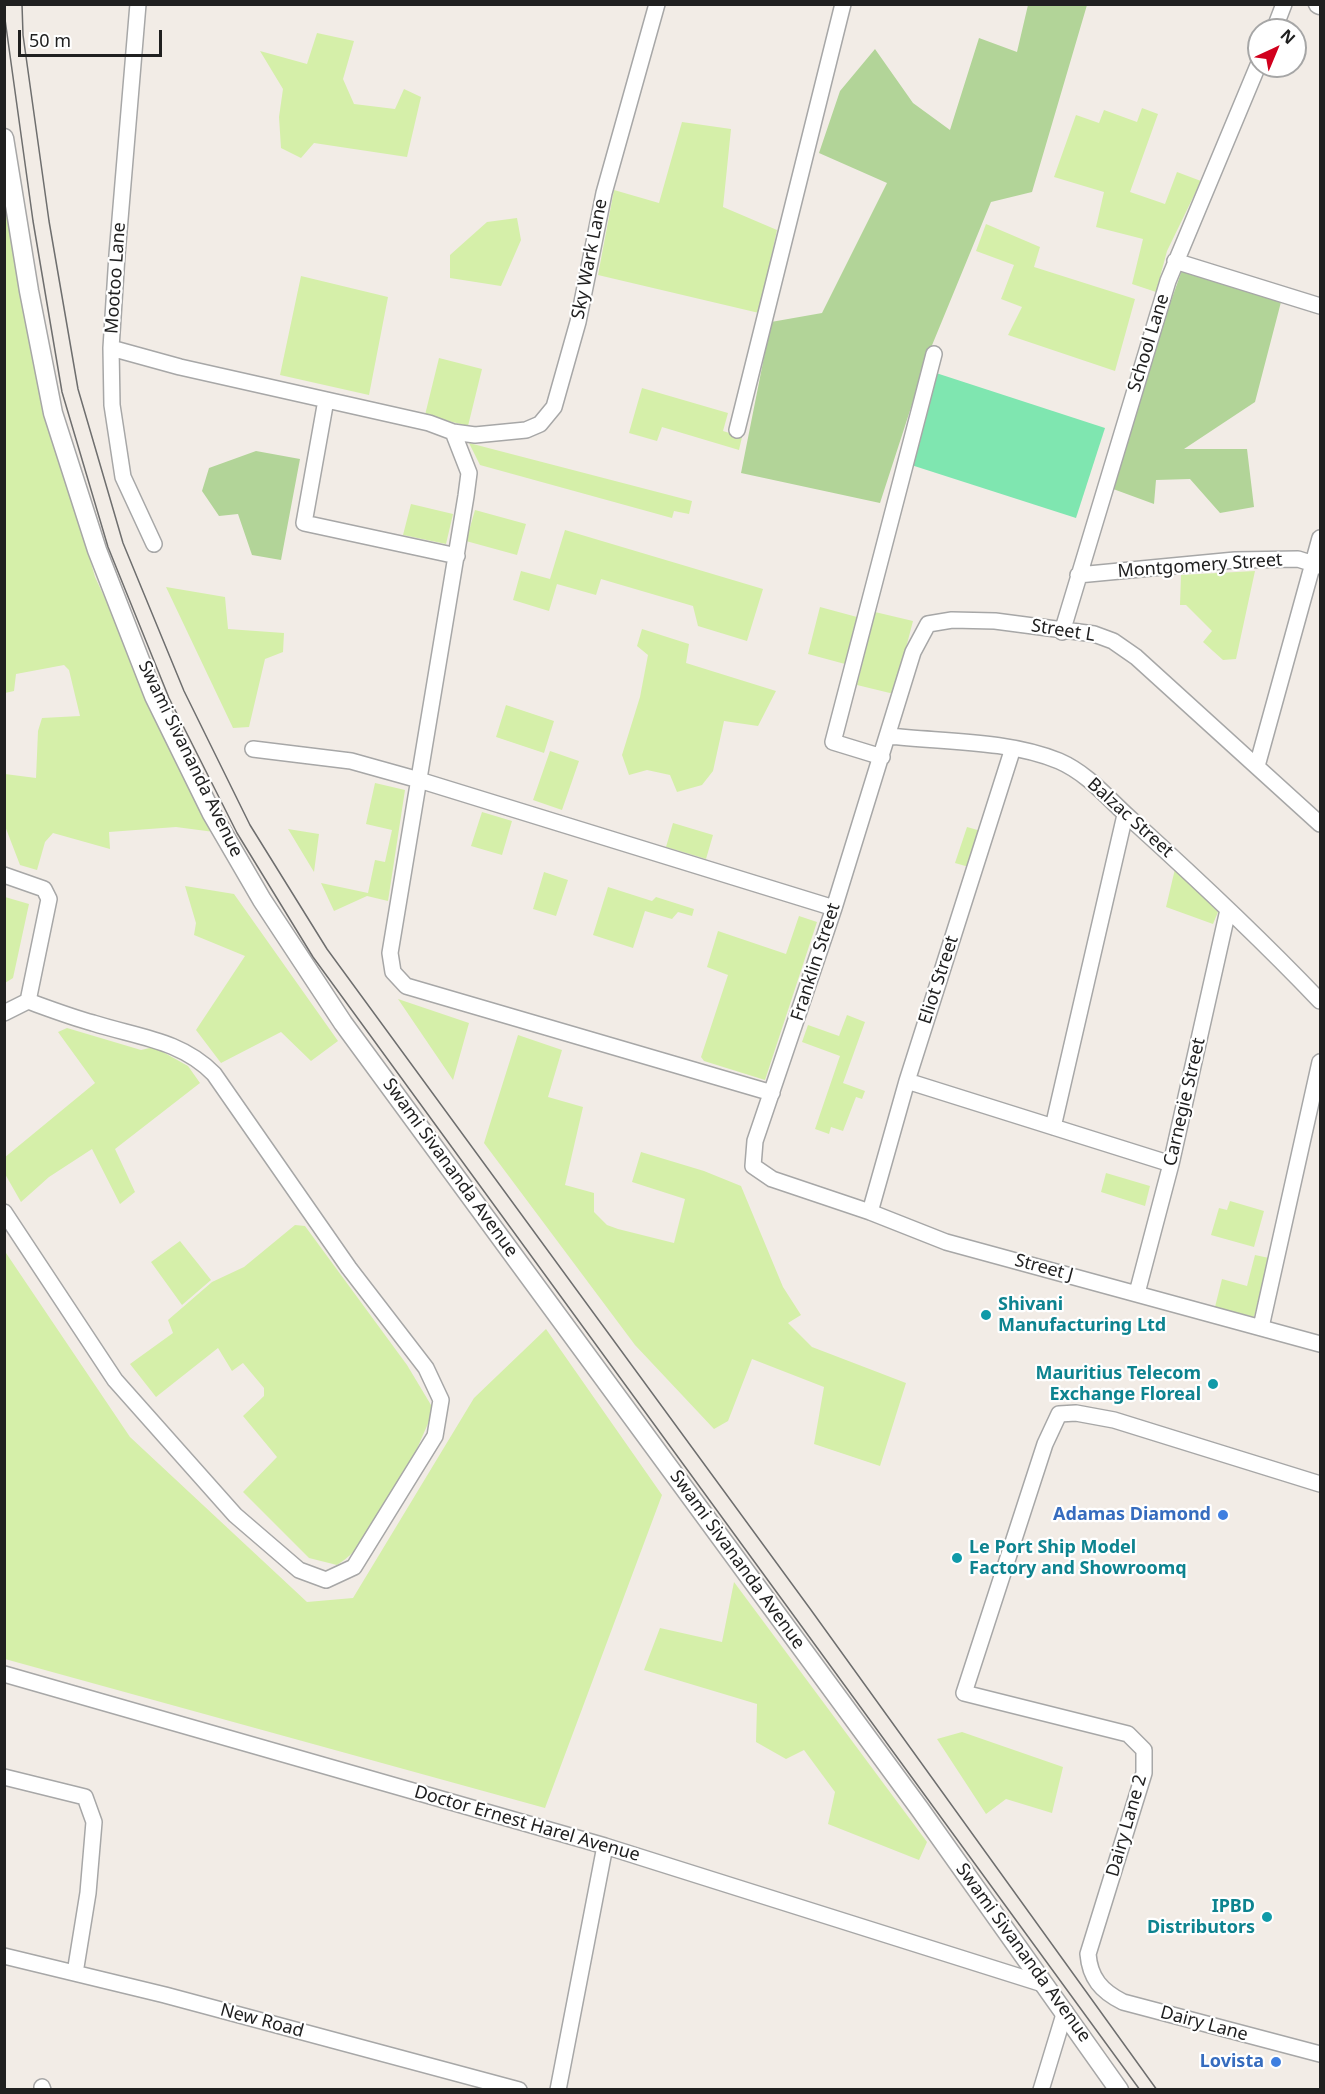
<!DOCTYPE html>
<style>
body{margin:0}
#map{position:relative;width:1325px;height:2094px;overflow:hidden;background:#f2ece6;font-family:"Noto Sans",sans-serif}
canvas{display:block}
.frame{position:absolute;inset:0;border:6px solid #202020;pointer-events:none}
.north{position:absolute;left:1247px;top:18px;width:60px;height:60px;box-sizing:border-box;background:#fff;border:2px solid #a6a6a6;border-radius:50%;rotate:44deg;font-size:16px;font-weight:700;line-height:24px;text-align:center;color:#202020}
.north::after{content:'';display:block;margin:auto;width:21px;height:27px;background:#d1001d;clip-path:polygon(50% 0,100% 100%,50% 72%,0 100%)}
.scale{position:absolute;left:18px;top:30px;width:144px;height:27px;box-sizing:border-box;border:3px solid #202020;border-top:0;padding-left:8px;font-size:18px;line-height:21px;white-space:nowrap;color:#202020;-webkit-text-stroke:4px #fff;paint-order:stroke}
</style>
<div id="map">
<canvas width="1325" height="2094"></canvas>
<div class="frame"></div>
<div class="north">N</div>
<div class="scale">50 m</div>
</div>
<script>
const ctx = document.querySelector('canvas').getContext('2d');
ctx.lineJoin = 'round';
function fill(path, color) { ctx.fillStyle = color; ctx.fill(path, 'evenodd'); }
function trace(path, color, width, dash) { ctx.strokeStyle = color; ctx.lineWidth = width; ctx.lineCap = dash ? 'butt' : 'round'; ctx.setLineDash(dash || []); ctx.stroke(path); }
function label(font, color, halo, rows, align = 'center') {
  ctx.font = font + ' "Noto Sans",sans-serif'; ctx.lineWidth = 4.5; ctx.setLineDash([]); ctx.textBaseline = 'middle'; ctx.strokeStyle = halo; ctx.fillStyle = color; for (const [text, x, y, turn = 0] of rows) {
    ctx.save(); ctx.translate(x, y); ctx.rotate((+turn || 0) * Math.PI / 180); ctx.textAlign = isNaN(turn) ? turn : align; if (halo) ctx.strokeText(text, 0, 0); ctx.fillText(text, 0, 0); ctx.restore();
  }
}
fill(new Path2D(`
 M317,33l37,8 -11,38 11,25 41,5 9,-20 17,8 -14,60 -93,-14 -13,15 -20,-10 -2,-31 4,-28 -23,-38 47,13z
 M1142,108l16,6 -28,78 35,12 12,-32 24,9 -34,70 -11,41 -24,-8 11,-45 -47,-12 8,-35 -50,-15 22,-62 23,8 5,-13 33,12z
 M682,122l49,7 -8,78 54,23 -18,83 -161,-38 16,-85 45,13z
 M4,200l36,179 55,198 119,255 -38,-5 -67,5 1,17 -57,-16 -8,9 -8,28 -17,-5 -15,-39v-52l31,4 2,-47 4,-13 38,-2 -11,-46 -5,-5 -48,9 -2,17 -9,2z
 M517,218l4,22 -20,46 -51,-8v-23l37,-33z
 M986,224l54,23 -6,20 101,32 -20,72 -107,-36 14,-28 -21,-8 13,-34 -38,-14z
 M301,276l87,21 -19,98 -89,-20z
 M439,358l43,11 -14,57 -43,-11z
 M642,388l86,25 -5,18 19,6 -3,13 -77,-23 -5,14 -28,-8z
 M469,443l223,58 -3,13 -15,-3 -2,7 -192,-53z
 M411,504l42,10 -7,30 -43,-9z
 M475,510l51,14 -9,31 -51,-14z
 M565,530l198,59 -16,52 -49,-15 -5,-20 -92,-27 -5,16 -39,-11 -8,27 -36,-11 8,-29 29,8z
 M1255,571l-19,88 -13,1 -20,-18 9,-11 -26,-26h-6l1,-30z
 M166,587l59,10 3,32 56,4 -1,19 -18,7 -16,68 -16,1z
 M820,607l37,10 -12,47 -37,-10z
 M875,612l38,9 -19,73 -37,-9z
 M642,629l47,15 -3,19 90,28 -18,35 -34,-5 -11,50 -11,14 -25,7 -7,-17 -23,-5 -18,5 -7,-20 18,-58 8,-42 -11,-9z
 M506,705l48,16 -10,32 -48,-16z
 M550,751l29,10 -17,49 -29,-10z
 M375,783l30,7 -17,111 -21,-5 -33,15 -13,-28 47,10 7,-33 10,2 7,-32 -26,-6z
 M482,812l30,9 -10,34 -31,-9z
 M673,823l40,12 -7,24 -40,-12z
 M967,827l14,4 -12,36 -14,-4z
 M288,829l31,5 -5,38z
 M1175,869l43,43 -5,12 -47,-17z
 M544,872l24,8 -12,36 -23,-7z
 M185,886l49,8 104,147 -27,20 -30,-29 -60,31 -25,-33 49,-74 -51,-21 2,-12z
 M608,887l44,14 4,-4 38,12 -2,7 -14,-4 -6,7 -27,-8 -12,37 -40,-13z
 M5,897l24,7 -16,74 -8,5z
 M799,916l18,6 -52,158 -61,-19 -3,-4 27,-82 -21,-8 11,-36 68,23z
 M398,999l71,24 -16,57z
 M847,1015l18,7 -22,61 22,8 -3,8 -6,-2 -13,34 -12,-4 -2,7 -14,-5 25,-73 -38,-14 6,-17 31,11z
 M67,1028l74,22 13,-3 34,19 12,17 -85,66 20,43 -15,12 -28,-55 -43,28 -28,25 -16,-28 -1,-16 91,-75 -37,-51z
 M518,1035l44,15 -14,47 35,10 -18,78 29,8v19l13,13 11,4 56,14 11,-44 -53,-17 9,-30 63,19 37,15 42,101 18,28 -13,8 24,24 94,36 -26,83 -66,-22 10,-57 -72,-28 -24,62 -14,8 -79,-84 -151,-202z
 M1106,1173l44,13 -5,20 -44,-14z
 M1230,1201l34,10 -10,36 -43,-12 8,-27 8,2z
 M295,1225l10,1 102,139 27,45c-22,49 -51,127 -97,155l-28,-7 -66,-66 34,-35 -34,-41 21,-20v-8l-21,-25 -11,8 -14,-23 -62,49 -26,-33 43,-31 -5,-13 44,-38 32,-15z
 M180,1241l31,39 -29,25 -31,-43z
 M4,1250l126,187 177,165 46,-4 121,-200 72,-69 116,166 -117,313 -540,-149z
 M1255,1255l14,3 -15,59 -39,-10 7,-28 25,7z
 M734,1582l193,260 -8,18 -91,-36 7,-32 -31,-42 -18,9 -30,-17 1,-38 -113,-34 16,-42 62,14z
 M962,1732l101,35 -11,46 -46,-14 -20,15 -49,-75z`), '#d5efa9');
fill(new Path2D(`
 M1028,5h59l-55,187 -41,10 -63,153 -48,148 -139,-30 30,-151 51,-9 65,-130 -68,-30 21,-62 35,-42 38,54 37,27 29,-92 38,14z
 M1182,270l99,32 -26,100 -71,47h63l7,58 -34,6 -30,-34 -34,1 -2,24 -49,-18z
 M256,451l44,8 -19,101 -29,-5 -14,-41 -19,2 -17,-25 7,-23z`), '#b2d498');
fill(new Path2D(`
 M933,372l172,56 -29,90 -171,-55z`), '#7fe6b0');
const minor = new Path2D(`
 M138,4l-21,251 -6,93 1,57 11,72 31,67
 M1274,30l10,-26
 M1175,261l145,45
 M111,348l69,19 249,56 24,9 16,41 -3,23 -76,457 3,19 13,14 366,107
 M326,400l-22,123 153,33
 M737,430l106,-426
 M453,432l22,3 51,-5 14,-6 14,-17 24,-85 26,-129 53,-189
 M1078,575l157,-15 63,-1 22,7
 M1062,632l106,-351 91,-218
 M889,736c55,6 119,4 170,25 30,13 50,39 74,60 64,58 128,118 187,180
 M253,749l98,12 68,19 415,128
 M882,757l-49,-15 101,-388
 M1257,766l63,-228
 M1320,824l-184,-167 -23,-16 -19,-7 -99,-13 -43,-1 -24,4 -15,28 -79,256 -79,233 -2,25 19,13 98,33 76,30 374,102
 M4,875l40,14 5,10 -21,102
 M4,1013l24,-12c22,8 43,16 65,22 44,14 88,17 121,51l135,194 77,100 15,32 -6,36 -81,131 -28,13 -27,-10 -64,-55 -120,-135 -111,-168
 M907,1081l264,83
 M1053,1127l72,-312
 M870,1212l37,-131 106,-333
 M1137,1293l34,-129 57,-254
 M1261,1327l59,-265
 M1320,1484l-206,-64 -38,-7 -17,1 -14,30 -81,249 164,41 16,16v23l-56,181c2,24 13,37 35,48l197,52
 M4,1674l601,172 441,139
 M4,1777l81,20 9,25 -6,71 -13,80
 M4,1956l161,39 354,95
 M42,2087l1,3
 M558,2090l47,-244
 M1041,2090l24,-79`);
const tertiary = new Path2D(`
 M1318,4l2,1
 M4,138l25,153 24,122 44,137 57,146 58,118 50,86 81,123 576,785 200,282`);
trace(minor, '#a7a7a7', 18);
trace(tertiary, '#a7a7a7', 21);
trace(minor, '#fff', 15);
trace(tertiary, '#fff', 18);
trace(new Path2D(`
 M22,4l1,31 26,186 29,168 45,154 61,148 66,134 77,124 484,661 346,480
 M4,12l29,209 29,171 46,155 61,151 68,135 76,124 827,1133`), '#6e6e6e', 1.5);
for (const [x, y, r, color] of [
 [986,1315,6,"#0f9aa8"],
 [1213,1384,6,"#0f9aa8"],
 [1223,1515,6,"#3f7fe0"],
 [957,1558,6,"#0f9aa8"],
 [1267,1917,6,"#0f9aa8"],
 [1276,2062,6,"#3f7fe0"]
]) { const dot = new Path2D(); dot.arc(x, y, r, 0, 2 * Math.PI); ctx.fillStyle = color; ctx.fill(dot); trace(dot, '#fff', 2); }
label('18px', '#202020', '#fff', [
 ["Sky Wark Lane",590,259,-79],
 ["Mootoo Lane",116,278,-86],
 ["School Lane",1149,343,-73],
 ["Montgomery Street",1200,566,-4],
 ["Street L",1063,631,9],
 ["Swami Sivananda Avenue",190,759,64],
 ["Balzac Street",1130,818,42],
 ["Franklin Street",816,962,-72],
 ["Eliot Street",939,980,-72],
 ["Carnegie Street",1185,1102,-77],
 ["Swami Sivananda Avenue",450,1168,54],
 ["Street J",1044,1268,15],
 ["Swami Sivananda Avenue",737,1560,54],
 ["Doctor Ernest Harel Avenue",527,1824,16],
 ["Dairy Lane 2",1127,1826,-74],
 ["Swami Sivananda Avenue",1023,1953,54],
 ["New Road",262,2021,15],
 ["Dairy Lane",1204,2024,15]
]);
label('bold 18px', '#0d838f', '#fff', [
 ["Shivani",998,1305],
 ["Manufacturing Ltd",998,1326],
 ["Mauritius Telecom",1201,1374,"right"],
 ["Exchange Floreal",1201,1395,"right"],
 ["Le Port Ship Model",969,1548],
 ["Factory and Showroomq",969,1569],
 ["IPBD",1255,1907,"right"],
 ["Distributors",1255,1928,"right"]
], 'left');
label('bold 18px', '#366cbe', '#fff', [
 ["Adamas Diamond",1211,1515],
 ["Lovista",1264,2062]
], 'right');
</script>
